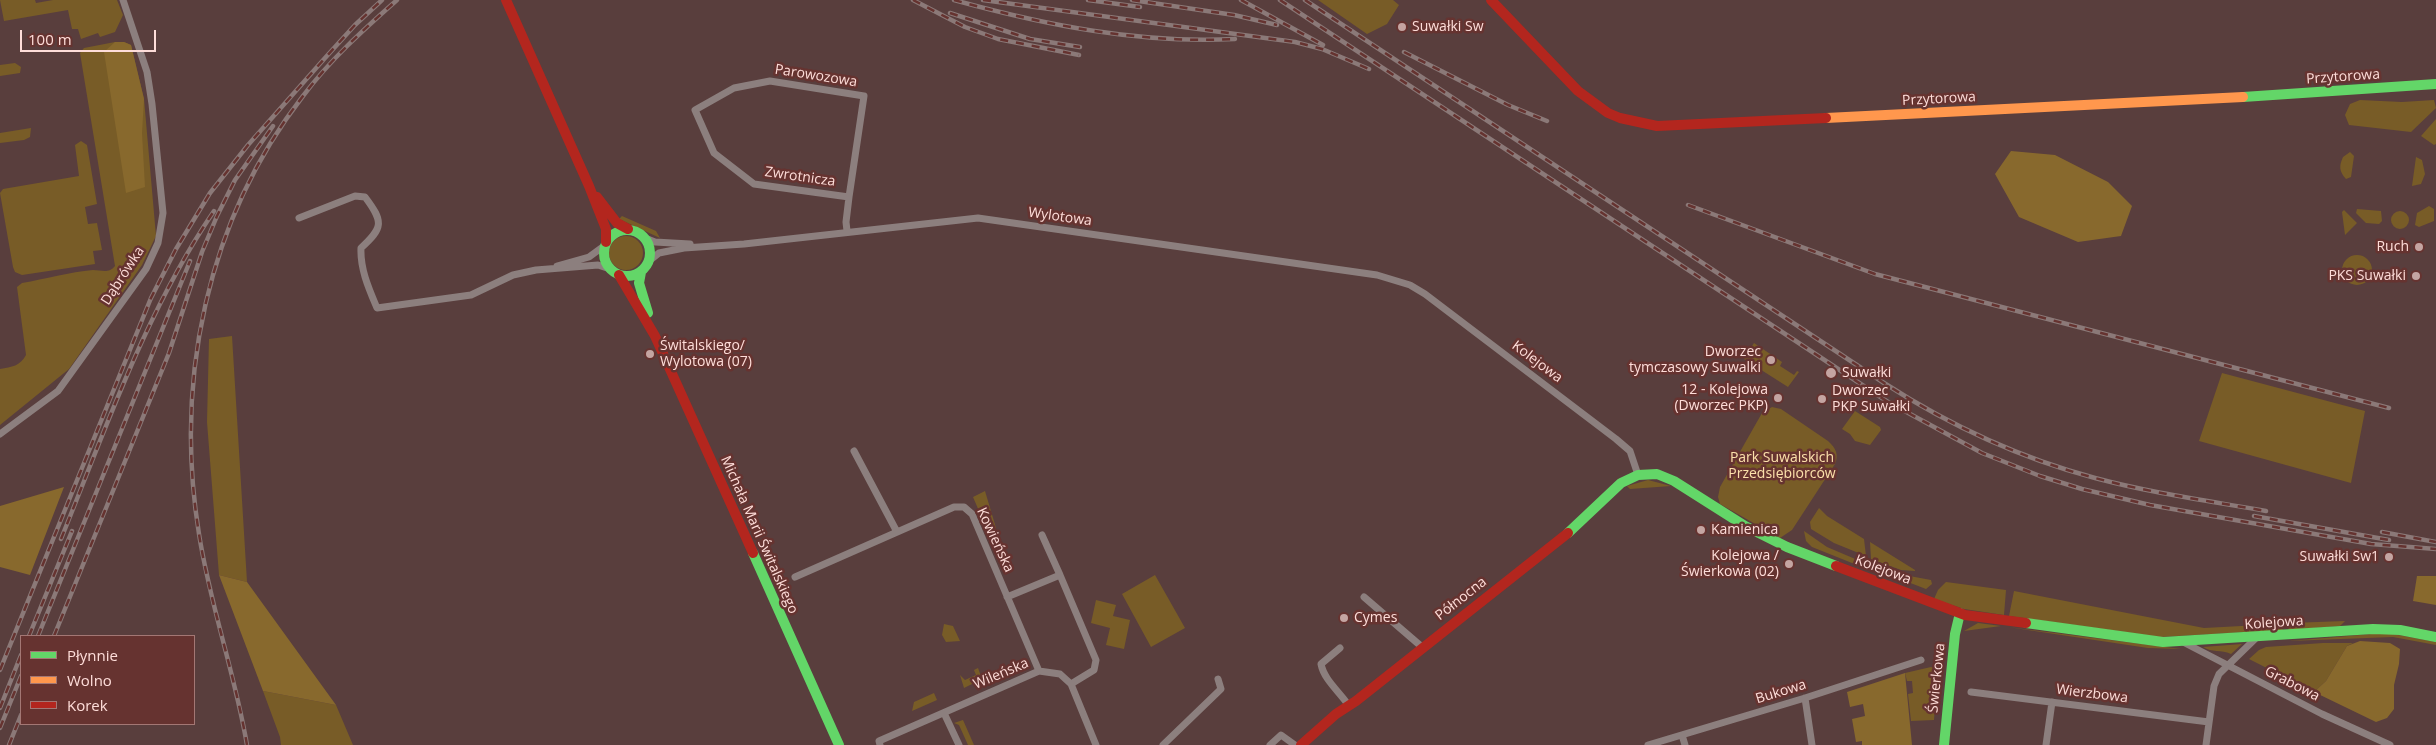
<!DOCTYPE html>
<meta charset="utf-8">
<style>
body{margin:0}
#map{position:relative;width:2436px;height:745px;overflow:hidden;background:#593e3d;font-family:"Open Sans",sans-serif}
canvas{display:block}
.legend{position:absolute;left:20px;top:635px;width:175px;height:90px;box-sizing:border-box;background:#663330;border:1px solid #a37774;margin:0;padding:6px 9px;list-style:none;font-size:15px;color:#feddd9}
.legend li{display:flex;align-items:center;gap:10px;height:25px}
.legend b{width:25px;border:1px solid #a37774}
.scale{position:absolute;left:20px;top:30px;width:136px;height:22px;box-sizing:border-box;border:2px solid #feddd9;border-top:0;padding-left:6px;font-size:15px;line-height:18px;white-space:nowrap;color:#feddd9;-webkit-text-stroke:4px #663330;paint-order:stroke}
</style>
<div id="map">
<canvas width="2436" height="745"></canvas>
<ul class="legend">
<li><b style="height:6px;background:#63d668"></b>Płynnie</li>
<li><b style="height:6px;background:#ff974d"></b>Wolno</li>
<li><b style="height:6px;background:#b3261e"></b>Korek</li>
</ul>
<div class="scale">100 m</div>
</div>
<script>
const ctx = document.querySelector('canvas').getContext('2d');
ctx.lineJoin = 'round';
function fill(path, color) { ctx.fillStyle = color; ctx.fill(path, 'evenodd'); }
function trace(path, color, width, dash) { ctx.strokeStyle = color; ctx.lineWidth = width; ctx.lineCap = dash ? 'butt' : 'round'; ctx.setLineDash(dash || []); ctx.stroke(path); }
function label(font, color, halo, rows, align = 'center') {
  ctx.font = font + ' "Open Sans",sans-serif'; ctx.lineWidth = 5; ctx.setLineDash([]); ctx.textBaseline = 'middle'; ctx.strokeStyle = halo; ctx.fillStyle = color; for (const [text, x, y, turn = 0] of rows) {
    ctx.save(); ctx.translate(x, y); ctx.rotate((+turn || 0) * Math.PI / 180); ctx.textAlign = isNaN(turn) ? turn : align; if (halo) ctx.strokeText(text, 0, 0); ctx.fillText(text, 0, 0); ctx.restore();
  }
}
fill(new Path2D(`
 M0,0h35l1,3 17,-3h64l6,15 -8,17 -15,5 -2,-4 -17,6 -3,-10h-6l-4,-19 -64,11z
 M1318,0h75l6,5 -12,19 -20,10z
 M115,42h9l7,3 13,54 12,137 -14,29 -73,104 -69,56v-56c12,-2 20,-3 26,-14l-9,-68 5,-4c23,-4 48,-11 71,-13 8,0 16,4 22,-4l-35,-213 4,-5z
 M15,63l6,4 -1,6 -20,3v-11z
 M2360,100l42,2 32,-2 2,8 -25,24 -62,-7 -4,-10 5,-11z
 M2436,119v25l-2,1 -13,-9z
 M31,128l-1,9 -6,3 -24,3v-10z
 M81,141l6,4 10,59 -12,3 3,17 9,-1 5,27 -9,1 2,13 -73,11 -7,-3 -2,-5 -13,-74 3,-4 76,-13 -4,-31z
 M2350,152l4,4 -3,21 -5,2c-7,-8 -7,-13 -3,-22z
 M2416,157l6,3 3,14 -4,10 -9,2z
 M2429,206l5,3v12l-15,6 -4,-2 2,-12z
 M2357,209l24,2 1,10 -3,3 -13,-1 -10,-10z
 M2344,210l13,13 -12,12 -3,-23z
 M2391 220a9 9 0 1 1 18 0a9 9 0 1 1-18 0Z
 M622,216l34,15 4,7 -41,-19z
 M609 253a17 17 0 1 1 34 0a17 17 0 1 1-34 0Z
 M2342 270a15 15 0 1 1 30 0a15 15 0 1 1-30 0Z
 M232,336l15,246 -28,-7 -12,-153 2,-83z
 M1754,343l28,19 -2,4 14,9 3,-4 2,1 -11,15 -44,-28z
 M2222,373l143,38 -14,72 -152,-42z
 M1772,407l9,2 47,32c8,7 11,14 7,23l-43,66 -12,8 -60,-34 -2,-7 2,-10 42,-74z
 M1855,411l25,16 1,3 -11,15 -15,-4 -5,-7 -8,-5z
 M1648,480l23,6 -41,3 -3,-3z
 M985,491l11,37 -8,4 -15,-35z
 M1819,508l8,8 37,23 2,17 -32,-13 -23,-14 -1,-7z
 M1804,531l23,16 40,17v5l-55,-22 -6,-6z
 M995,532l14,31 -7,3 -13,-31z
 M1870,542l45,28v1l-14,-1 -30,-11z
 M1888,572l43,8 1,4 -6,5 -39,-15z
 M1155,575l30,53 -34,19 -29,-53z
 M1946,582l60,8 -2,25 -40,-6 -30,-10 4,-9z
 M2014,591l190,37 75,-4 4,6 -123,7 -151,-21z
 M1096,600l20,5 -3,11 17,4 -6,29 -18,-4 4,-17 -19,-5z
 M2345,621l-5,5 -52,4 2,-7z
 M1978,623l23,3 -37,5z
 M944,624l9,2 7,15 -14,1 -4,-7z
 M2008,627l173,22 -33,-1z
 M2372,634h21l43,8v3l-43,-8 -104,4z
 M2323,643h30l-6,3 -21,35 -12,11 -65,-33 10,-9 7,-3z
 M2242,644l-11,10c-10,-5 -19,-1 -28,-7z
 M1931,667l7,2 -4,51 -23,1 -3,-27 5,-1 -1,-12h-5l-2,-8z
 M978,668l4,11 -18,9 -4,-13 5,5 11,-5 -2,-5z
 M263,691l73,14 17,40h-72l-1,-8z
 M934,693l3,7 -25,11 2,-9z
 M963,720l11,25h-6l-9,-20 -5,-2z`), '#785c27');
fill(new Path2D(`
 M115,42h9l7,3 13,54 -2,34 3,54 -19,6 -22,-141z
 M2011,151l44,4 53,27 24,24 -11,30 -43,6 -59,-25 -24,-43z
 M64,487l-34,88 -30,-8v-61z
 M219,575l28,7 89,123 -73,-14z
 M2417,576h19v29l-23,-4z
 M2360,641l30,2 10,6 -1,15 -5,21v24l-7,9 -11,4 -62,-30 12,-11 21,-35z
 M1905,673l7,72h-50v-4l-6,1 -4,-23 13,-3 -2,-12 -13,3 -3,-15z`), '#88692d');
trace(new Path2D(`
 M299,218l56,-22 10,1c19,25 18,31 -4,51 -1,21 8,41 16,60l94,-13 42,-20 23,-5 62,-5 12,4
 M847,231l-1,-9 3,-25 15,-101 -94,-15 -36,7 -39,22 19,43 40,31 95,13
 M645,238l10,4 35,2
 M649,261l10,-8 25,-5 60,-4 234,-26 399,57 33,10 15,9 191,145 14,12 8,24
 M557,266l32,-9 15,-11
 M0,434l58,-43 88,-122 12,-26 5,-30 -11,-109 -5,-32 -24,-72
 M854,451l43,81
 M1060,575l36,85 -2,10 -23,14
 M795,577l159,-70h10l8,7 67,157
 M1007,597l53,-22 -18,-40
 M1364,597l58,50
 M2183,642l139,72 68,31
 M1340,648l-19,16c3,16 19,28 28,42
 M1971,692l238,30
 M1805,698l7,47
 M944,713l15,32
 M1682,735l3,10
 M880,745l-1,-4 160,-70 21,3 11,10 25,61
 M1163,745l58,-56 -3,-10
 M1270,745l11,-10 14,10
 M1648,745l157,-47 116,-38
 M2046,745l6,-43
 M2206,745l8,-59 5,-12 37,-36`), '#8c7f7e', 7);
trace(new Path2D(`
 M2243,97l193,-13
 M604 253a23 23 0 1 1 46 0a23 23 0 1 1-46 0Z
 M641,272l-2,11 9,30
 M1568,533l53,-50 17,-8 19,-1 17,7 71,45 42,21 49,19
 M753,553l86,192
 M2026,623l137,19 210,-13 27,1 36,7
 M1944,745l11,-111 5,-21`), '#63d668', 10);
trace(new Path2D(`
 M1826,118l417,-21`), '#ff974d', 10);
trace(new Path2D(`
 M506,0l83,186 17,43v13
 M1491,0l87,91 30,22 12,5 37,8 169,-8
 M597,197l20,26 11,6
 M619,275l36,61 98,217
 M1836,566l129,49 61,8
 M1301,745l35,-31 20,-13 212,-168`), '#b3261e', 10);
const rail = new Path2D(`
 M913,0l52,27 33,12 81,16
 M954,0c91,25 186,44 281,39
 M983,0l312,42 27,7 47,20
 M1088,0l52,7
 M1132,0l102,15 43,10
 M1241,0l82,45
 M1280,0l608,402 94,51 58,23 42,13 68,16 221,39 65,5
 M1305,0l579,383c65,42 136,75 211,95 56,15 114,23 171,33
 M950,13l80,26 50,8
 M1404,52l104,53 39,16
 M1688,205l187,69 514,134
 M2254,516l135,24
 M2382,532l54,10
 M61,539c45,-111 85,-228 153,-328
 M29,636l43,-105
 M38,636l152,-375
 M54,636l115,-283 33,-101 15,-36 18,-36 38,-54
 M0,670l151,-372 25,-49 34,-56 38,-48 77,-87 30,-33 27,-25
 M0,708l21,-53
 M0,728l21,-52
 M9,745l12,-30
 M247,745c-12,-71 -37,-140 -48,-211 -25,-154 8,-314 104,-438 27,-36 60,-66 94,-96`);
trace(rail, '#8b7978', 4.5);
trace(rail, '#663330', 2.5, [8]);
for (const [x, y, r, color] of [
 [1402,27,5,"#c4a5a2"],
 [2419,247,5,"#c4a5a2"],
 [2416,276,5,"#c4a5a2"],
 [650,354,5,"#c4a5a2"],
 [1771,360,5,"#c4a5a2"],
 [1831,373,6,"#c4a5a2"],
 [1778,398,5,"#c4a5a2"],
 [1822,399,5,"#c4a5a2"],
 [1701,530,5,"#c4a5a2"],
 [2389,557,5,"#c4a5a2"],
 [1789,564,5,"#c4a5a2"],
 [1344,618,5,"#c4a5a2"]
]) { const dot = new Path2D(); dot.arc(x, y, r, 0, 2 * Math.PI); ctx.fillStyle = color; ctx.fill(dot); trace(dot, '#663330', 2); }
label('14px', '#feddd9', '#663330', [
 ["Suwałki Sw",1412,27],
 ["Ruch",2409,247,"right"],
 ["PKS Suwałki",2406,276,"right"],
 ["Świtalskiego/",660,346],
 ["Wylotowa (07)",660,362],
 ["Dworzec",1761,352,"right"],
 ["tymczasowy Suwalki",1761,368,"right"],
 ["Suwałki",1842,373],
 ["12 - Kolejowa",1768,390,"right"],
 ["(Dworzec PKP)",1768,406,"right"],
 ["Dworzec",1832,391],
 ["PKP Suwałki",1832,407],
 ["Kamienica",1711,530],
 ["Kolejowa /",1779,556,"right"],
 ["Świerkowa (02)",1779,572,"right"],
 ["Suwałki Sw1",2379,557,"right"],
 ["Cymes",1354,618]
], 'left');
label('14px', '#feddd9', '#663330', [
 ["Parowozowa",816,76,9],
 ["Przytorowa",2343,77,-4],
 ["Przytorowa",1939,99,-3],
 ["Zwrotnicza",800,177,8],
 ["Wylotowa",1060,217,8],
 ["Dąbrówka",123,276,-57],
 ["Kolejowa",1537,362,37],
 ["Michała Marii Świtalskiego",759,535,66],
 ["Kowieńska",995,540,65],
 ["Kolejowa",1883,570,21],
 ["Północna",1461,599,-38],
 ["Kolejowa",2274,623,-4],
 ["Wileńska",1001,674,-23],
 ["Świerkowa",1937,678,-84],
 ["Grabowa",2292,684,27],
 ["Bukowa",1781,692,-17],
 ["Wierzbowa",2092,694,7]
]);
label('14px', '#fce1ab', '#663330', [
 ["Park Suwalskich",1782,458],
 ["Przedsiębiorców",1782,474]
]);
</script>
